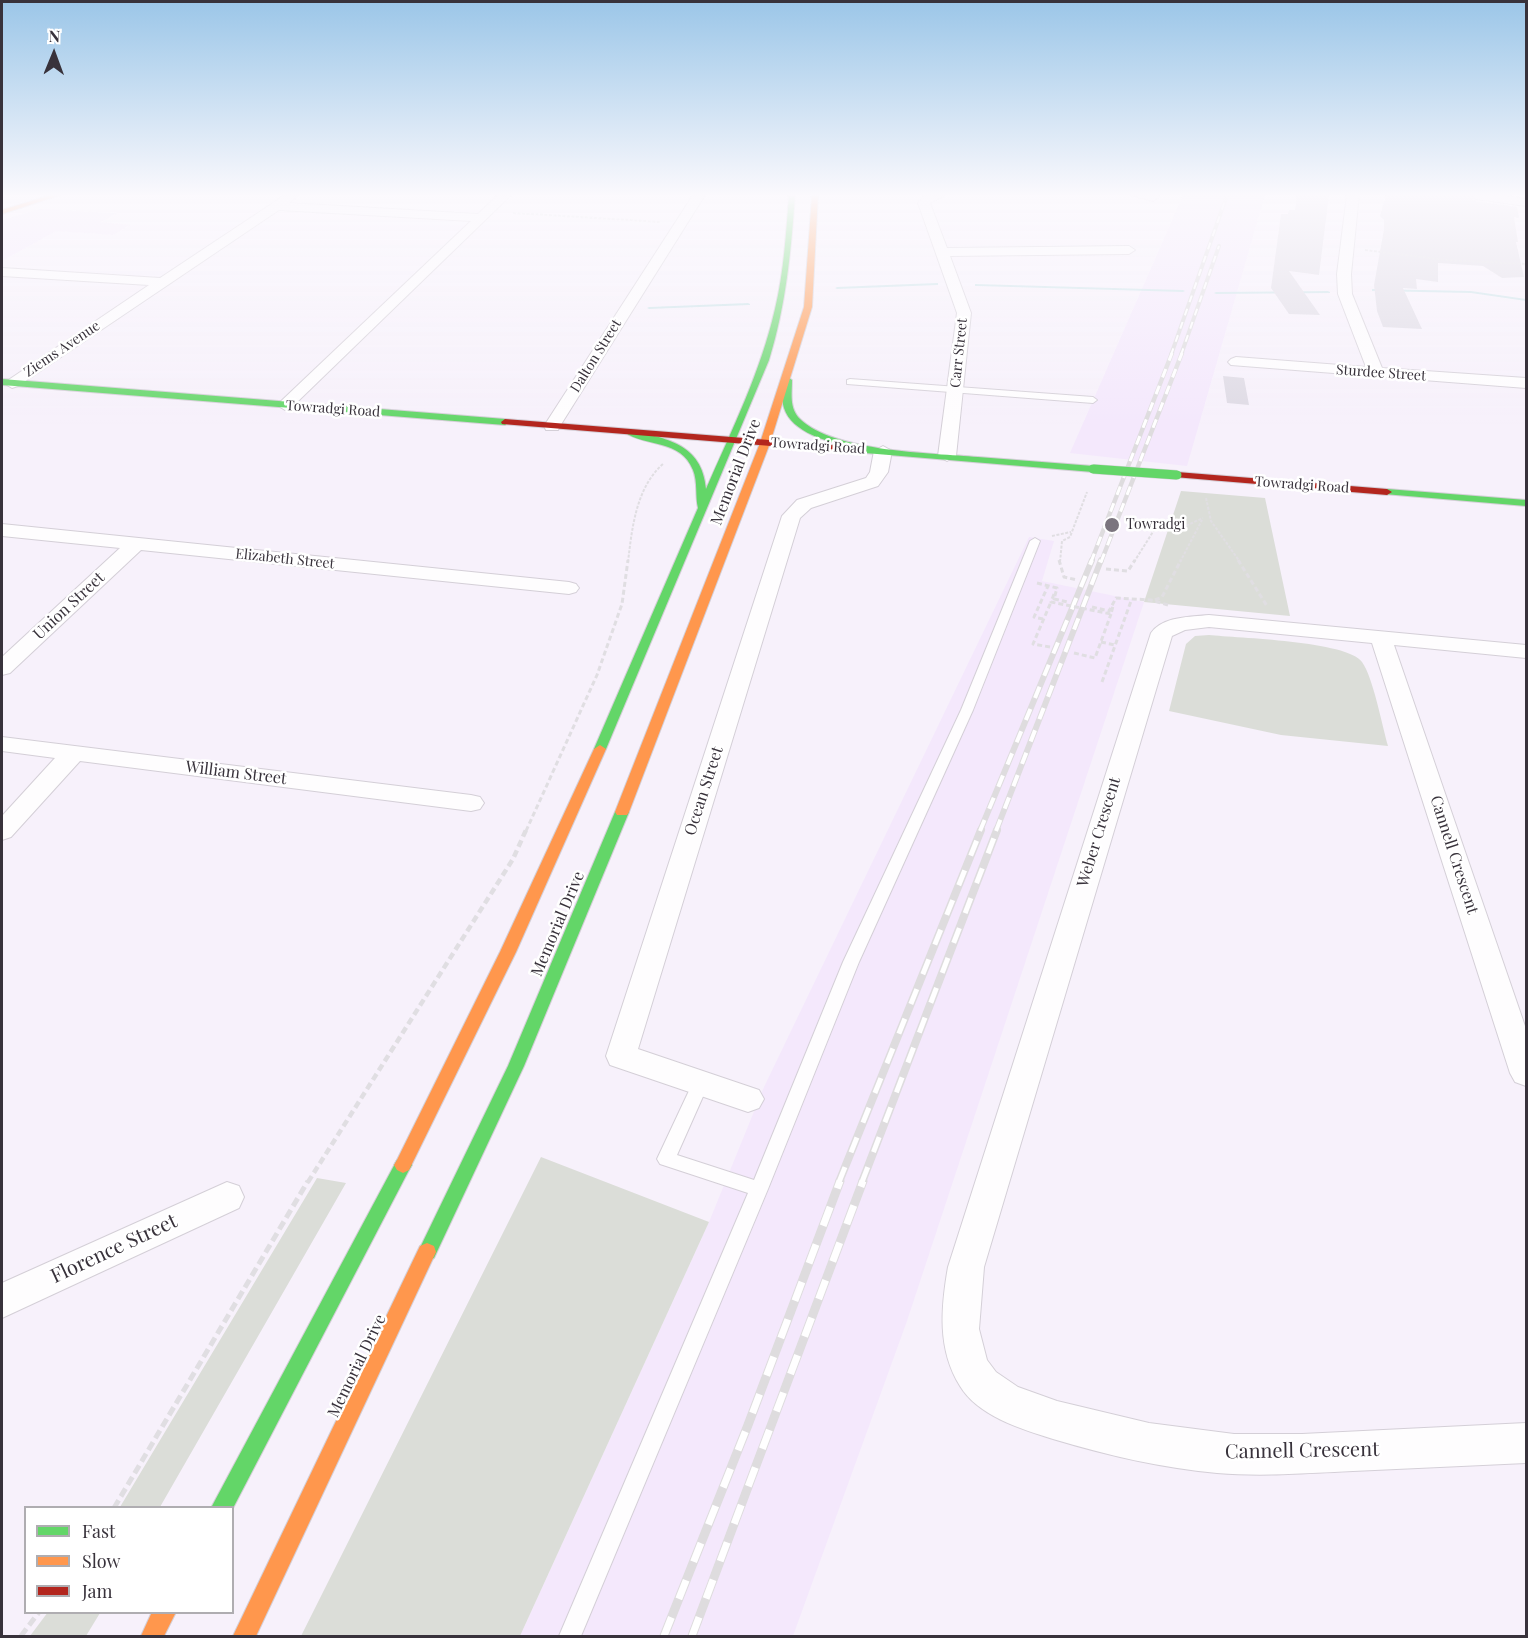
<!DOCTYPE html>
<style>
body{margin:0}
#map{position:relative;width:1528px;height:1638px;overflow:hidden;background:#f7f1fb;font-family:"Playfair Display",serif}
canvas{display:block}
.frame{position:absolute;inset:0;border:3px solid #38323b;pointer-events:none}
.legend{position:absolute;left:24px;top:1506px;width:210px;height:108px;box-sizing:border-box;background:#fff;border:2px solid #afadb1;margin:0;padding:8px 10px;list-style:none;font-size:18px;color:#38323b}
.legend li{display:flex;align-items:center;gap:12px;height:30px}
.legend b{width:30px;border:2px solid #afadb1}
.north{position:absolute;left:24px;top:24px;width:60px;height:60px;-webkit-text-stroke:4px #fff;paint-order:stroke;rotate:1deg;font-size:16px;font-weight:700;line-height:24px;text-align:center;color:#38323b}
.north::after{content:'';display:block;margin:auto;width:21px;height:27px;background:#38323b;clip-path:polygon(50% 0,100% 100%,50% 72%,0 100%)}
</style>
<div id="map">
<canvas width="1528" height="1638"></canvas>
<div class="frame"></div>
<ul class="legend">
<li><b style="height:8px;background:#63d668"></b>Fast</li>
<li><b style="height:8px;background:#ff974d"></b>Slow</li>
<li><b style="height:8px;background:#b3261e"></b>Jam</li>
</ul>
<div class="north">N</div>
</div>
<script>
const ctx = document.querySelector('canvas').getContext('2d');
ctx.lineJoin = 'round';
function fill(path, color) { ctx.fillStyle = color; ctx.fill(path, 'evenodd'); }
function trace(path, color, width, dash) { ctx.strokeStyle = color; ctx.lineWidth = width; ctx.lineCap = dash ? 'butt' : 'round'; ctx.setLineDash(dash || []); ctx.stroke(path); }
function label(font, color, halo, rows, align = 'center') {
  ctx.font = font + ' "Playfair Display",serif'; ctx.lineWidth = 5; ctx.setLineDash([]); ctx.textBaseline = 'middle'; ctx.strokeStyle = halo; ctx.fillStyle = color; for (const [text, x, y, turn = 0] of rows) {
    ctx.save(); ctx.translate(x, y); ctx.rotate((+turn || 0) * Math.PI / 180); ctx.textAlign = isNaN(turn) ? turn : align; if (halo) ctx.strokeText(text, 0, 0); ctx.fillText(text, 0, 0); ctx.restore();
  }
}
fill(new Path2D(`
 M1183,195h82l-78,271 -117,-13z
 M40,209l77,4 -16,9 29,3 -17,10 -57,-4 -54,30v-41z
 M1029,537l25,4 -12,40 102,21 -237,719 -114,315h-273l189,-414 55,-135z`), '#f4e8fc');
fill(new Path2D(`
 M1181,491l84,7 25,118 -146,-14z
 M1209,635c28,3 139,6 153,27 11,15 20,63 26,84l-107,-11 -112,-24 17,-67 9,-8z
 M541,1157l168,65 -189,414h-219z
 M317,1178l29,5 -186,324h-40z
 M48,1612h52v1l-14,23h-56z`), '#dbddd8');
fill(new Path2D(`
 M936,283h2v2l-101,4 -2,-1 2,-1z
 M975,284l208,6 2,1 -2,1 -206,-6h-2z
 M1374,289l97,2 55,8v2l-55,-8 -99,-2v-2z
 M1328,291l2,1v1l-114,1 -2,-1 2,-1z
 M748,303l2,1v1l-101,4 -2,-1 2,-1z`), '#c8e2e7');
fill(new Path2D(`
 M1297,195h32l-10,80 -30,-4 31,44 -31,-1 -18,-26 10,-74h7l1,-4h6z
 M1386,195h82l8,6 41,6 2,11 -5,-1 4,25h-2l8,35 -22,1 -19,-12 -45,-3v19l-22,-3 1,10 -14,-1 19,41 -39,-2 -6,-16 -3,-26 10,-56v-9l-4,-4z
 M1223,376l21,2 5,27 -22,-2z`), '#dedae4');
const lane = new Path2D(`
 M850,379l243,18 4,3 -4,3 -246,-19v-4z
 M1035,538l5,3 -67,169 -114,252 -91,227 -187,447h-22l189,-443 -88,-29 -3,-5 38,-81 6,-2 6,2 2,5 -32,72 77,25 89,-218 118,-252 69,-169z`);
const street = new Path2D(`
 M285,195h14l-10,8 189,11 20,-19h13l-220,213 -6,2 -8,-5 194,-184 -192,-11 -261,176 -6,2 -8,-5 145,-98 -147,-9v-8l158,10z
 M693,195h12l-145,231 -2,4h-12l-2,-4z
 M945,195l-15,8 17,45 182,-2 6,4 -6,4 -179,2 21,57 -15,143 -9,5 -9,-5 19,-143 -39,-110 6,-7z
 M1131,195h26l2,2 -6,4z
 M1347,195h12l-8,79 1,20 30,74 144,10v10l-295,-23 -3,-3 3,-3 5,-2 130,10 -28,-73 -1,-20z
 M1470,195h28l28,4v7l-50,-7z
 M883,446l9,5 -4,21 -10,14 -67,22 -11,10 -162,531 121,41 5,9 -5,9 -11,4 -138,-47 -4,-9 176,-540 15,-16 69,-22 4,-6 4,-21z
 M2,524l567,58 7,2 3,4 -3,4 -7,2 -428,-44 -131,123 -8,2v-18l118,-109 -118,-12z
 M1209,615l317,30v13l-132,-13 132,384v57l-11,-4 -5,-9 -138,-430 -163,-16 -24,3 -13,6 -188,631 -5,62 8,31 9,12 22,15 39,14 92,22 85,11h68l224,-11v40c-57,3 -115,5 -173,8 -45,2 -90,6 -136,2 -55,-5 -111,-18 -164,-34 -32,-10 -75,-23 -93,-53 -23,-37 -19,-79 -12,-119l203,-634c12,-17 40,-16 58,-18z
 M2,737l469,58 9,2 4,6 -4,6 -9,2 -391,-50 -69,76 -9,3v-24l53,-58 -53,-7z
 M227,1182l12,4 5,11 -5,11 -237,110v-35z`);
const fast = new Path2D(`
 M789,195h6c-4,57 -9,110 -26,165l-163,389 -6,4 -4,-1 -2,-3 104,-241c-3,-12 0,-26 -5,-38 -12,-31 -48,-23 -69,-38l4,-3c38,10 74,14 78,60 26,-59 55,-118 69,-180 9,-38 11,-76 14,-114z
 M788,377l4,3c0,14 -3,28 8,39 34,33 132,34 178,38 38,3 77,6 115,9l5,3 -5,3 -264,-22 -2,-2 5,-3 19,2c-22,-5 -59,-14 -67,-39 -3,-9 -1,-19 0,-28z
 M2,379l503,40 4,3 -4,3 -503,-40z
 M1387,489l139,11v6l-142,-12v-4z
 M622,808l7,4 -105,254 -90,192 -7,3 -7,-3 -2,-6 90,-186 107,-254z
 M403,1157l6,3 3,5 -3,5 -177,340v-2h-21l186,-348z`);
const slow = new Path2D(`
 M51,195h9l-58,19v-4z
 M812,195h6l-6,112 -42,136 -141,369 -2,3h-10l-2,-3 145,-369 44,-136z
 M600,745l6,4 -90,203 -107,218 -6,3 -6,-3 -3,-5 3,-5 103,-208 94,-203z
 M427,1243l7,3 2,6 -180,384h-23l187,-390z
 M152,1612h24l-12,24h-23z`);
const jam = new Path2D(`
 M505,419l327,26 5,3 -5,3 -330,-27 -1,-2z
 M1177,472l210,17 5,3 -5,3 -213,-18v-4z`);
trace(lane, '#d4cfd7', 2);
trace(street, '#d4cfd7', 2);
trace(fast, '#d4cfd7', 2);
trace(slow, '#d4cfd7', 2);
trace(jam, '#d4cfd7', 2);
trace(new Path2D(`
 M513,213l148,9
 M1365,250l81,10 80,4
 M1206,498l5,23 29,41
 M1052,536l19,-4
 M628,562c4,-34 8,-75 36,-99
 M1060,562l2,-21 8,-4 17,-45
 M1134,562l22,-35 25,1 22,-10
 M1180,562l22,-42`), '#e0dee2', 2, [3, 1.5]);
trace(new Path2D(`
 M1059,560l5,17 13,3
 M1238,560l29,46
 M1106,569l22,2 7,-11
 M1037,583l20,5 -3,11 14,3
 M1155,600l7,-3 19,-37
 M1092,607l17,4 7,-13 35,2 17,5
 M1043,619l-9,-2 14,-31
 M1101,642l14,3
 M1050,647l-17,-3 18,-42
 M1074,653l21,5 16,-44
 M1102,682l29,-81
 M526,831l71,-156 25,-71 6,-44`), '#e0dee2', 3, [5, 3]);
trace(new Path2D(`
 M308,1182l205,-323 13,-29`), '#e0dee2', 4.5, [7, 4]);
trace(new Path2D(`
 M114,1508l194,-327
 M21,1636l18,-24`), '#e0dee2', 5, [9, 4.5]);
fill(lane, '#fefdfe');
fill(street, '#fefdfe');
fill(fast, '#63d668');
fill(slow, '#ff974d');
fill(jam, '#b3261e');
const railFar4 = new Path2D(`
 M1171,355l56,-160
 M1181,355l38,-109`);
const railFar3 = new Path2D(`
 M1091,562l81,-209
 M1101,562l81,-209`);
const railFar2 = new Path2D(`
 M980,831l112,-271
 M996,831l105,-271`);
const railFar1 = new Path2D(`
 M839,1182l142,-352
 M862,1182l135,-352`);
const rail = new Path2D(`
 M664,1636l84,-211 92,-244
 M692,1636l171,-455`);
trace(railFar4, '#dedcde', 4);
trace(railFar3, '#dedcde', 4.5);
trace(railFar2, '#dedcde', 6);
trace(railFar1, '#dedcde', 8);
trace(rail, '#dedcde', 9);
trace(railFar4, '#fff', 2, [7]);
trace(railFar3, '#fff', 3, [9]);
trace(railFar2, '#fff', 4, [12]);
trace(railFar1, '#fff', 5, [16]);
trace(rail, '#fff', 7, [20]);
const fastBridge = new Path2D(`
 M1093,469l84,6`);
trace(fastBridge, '#d4cfd7', 10, []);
trace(new Path2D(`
 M1054,594l-3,8 60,12 2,-8`), '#e0dee2', 3, [5, 3]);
trace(fastBridge, '#63d668', 9);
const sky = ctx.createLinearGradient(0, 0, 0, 424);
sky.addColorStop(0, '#9bc6e8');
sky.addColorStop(0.46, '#fbf9fd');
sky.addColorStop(1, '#fbf9fd00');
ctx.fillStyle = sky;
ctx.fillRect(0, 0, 1528, 424);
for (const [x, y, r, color] of [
 [1112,525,8,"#7b757e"]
]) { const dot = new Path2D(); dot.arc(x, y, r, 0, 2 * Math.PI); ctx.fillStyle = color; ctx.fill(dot); trace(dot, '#fff', 2); }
label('14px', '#38323b', '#fff', [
 ["Ziems Avenue",62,349,-34],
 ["Carr Street",959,353,-84],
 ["Dalton Street",596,356,-58],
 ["Sturdee Street",1381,373,4],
 ["Towradgi Road",333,409,4],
 ["Towradgi Road",818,446,4],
 ["Towradgi Road",1302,485,4],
 ["Elizabeth Street",285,559,6]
]);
label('14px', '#38323b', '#fff', [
 ["Towradgi",1126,525]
], 'left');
label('16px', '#38323b', '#fff', [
 ["Memorial Drive",736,472,-69],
 ["Union Street",69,606,-43],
 ["William Street",236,773,7],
 ["Ocean Street",704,791,-72],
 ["Weber Crescent",1099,832,-73],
 ["Cannell Crescent",1454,855,72],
 ["Memorial Drive",558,924,-67],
 ["Memorial Drive",357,1366,-64]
]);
label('20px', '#38323b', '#fff', [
 ["Florence Street",114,1249,-25],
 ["Cannell Crescent",1302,1451,-1]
]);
</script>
